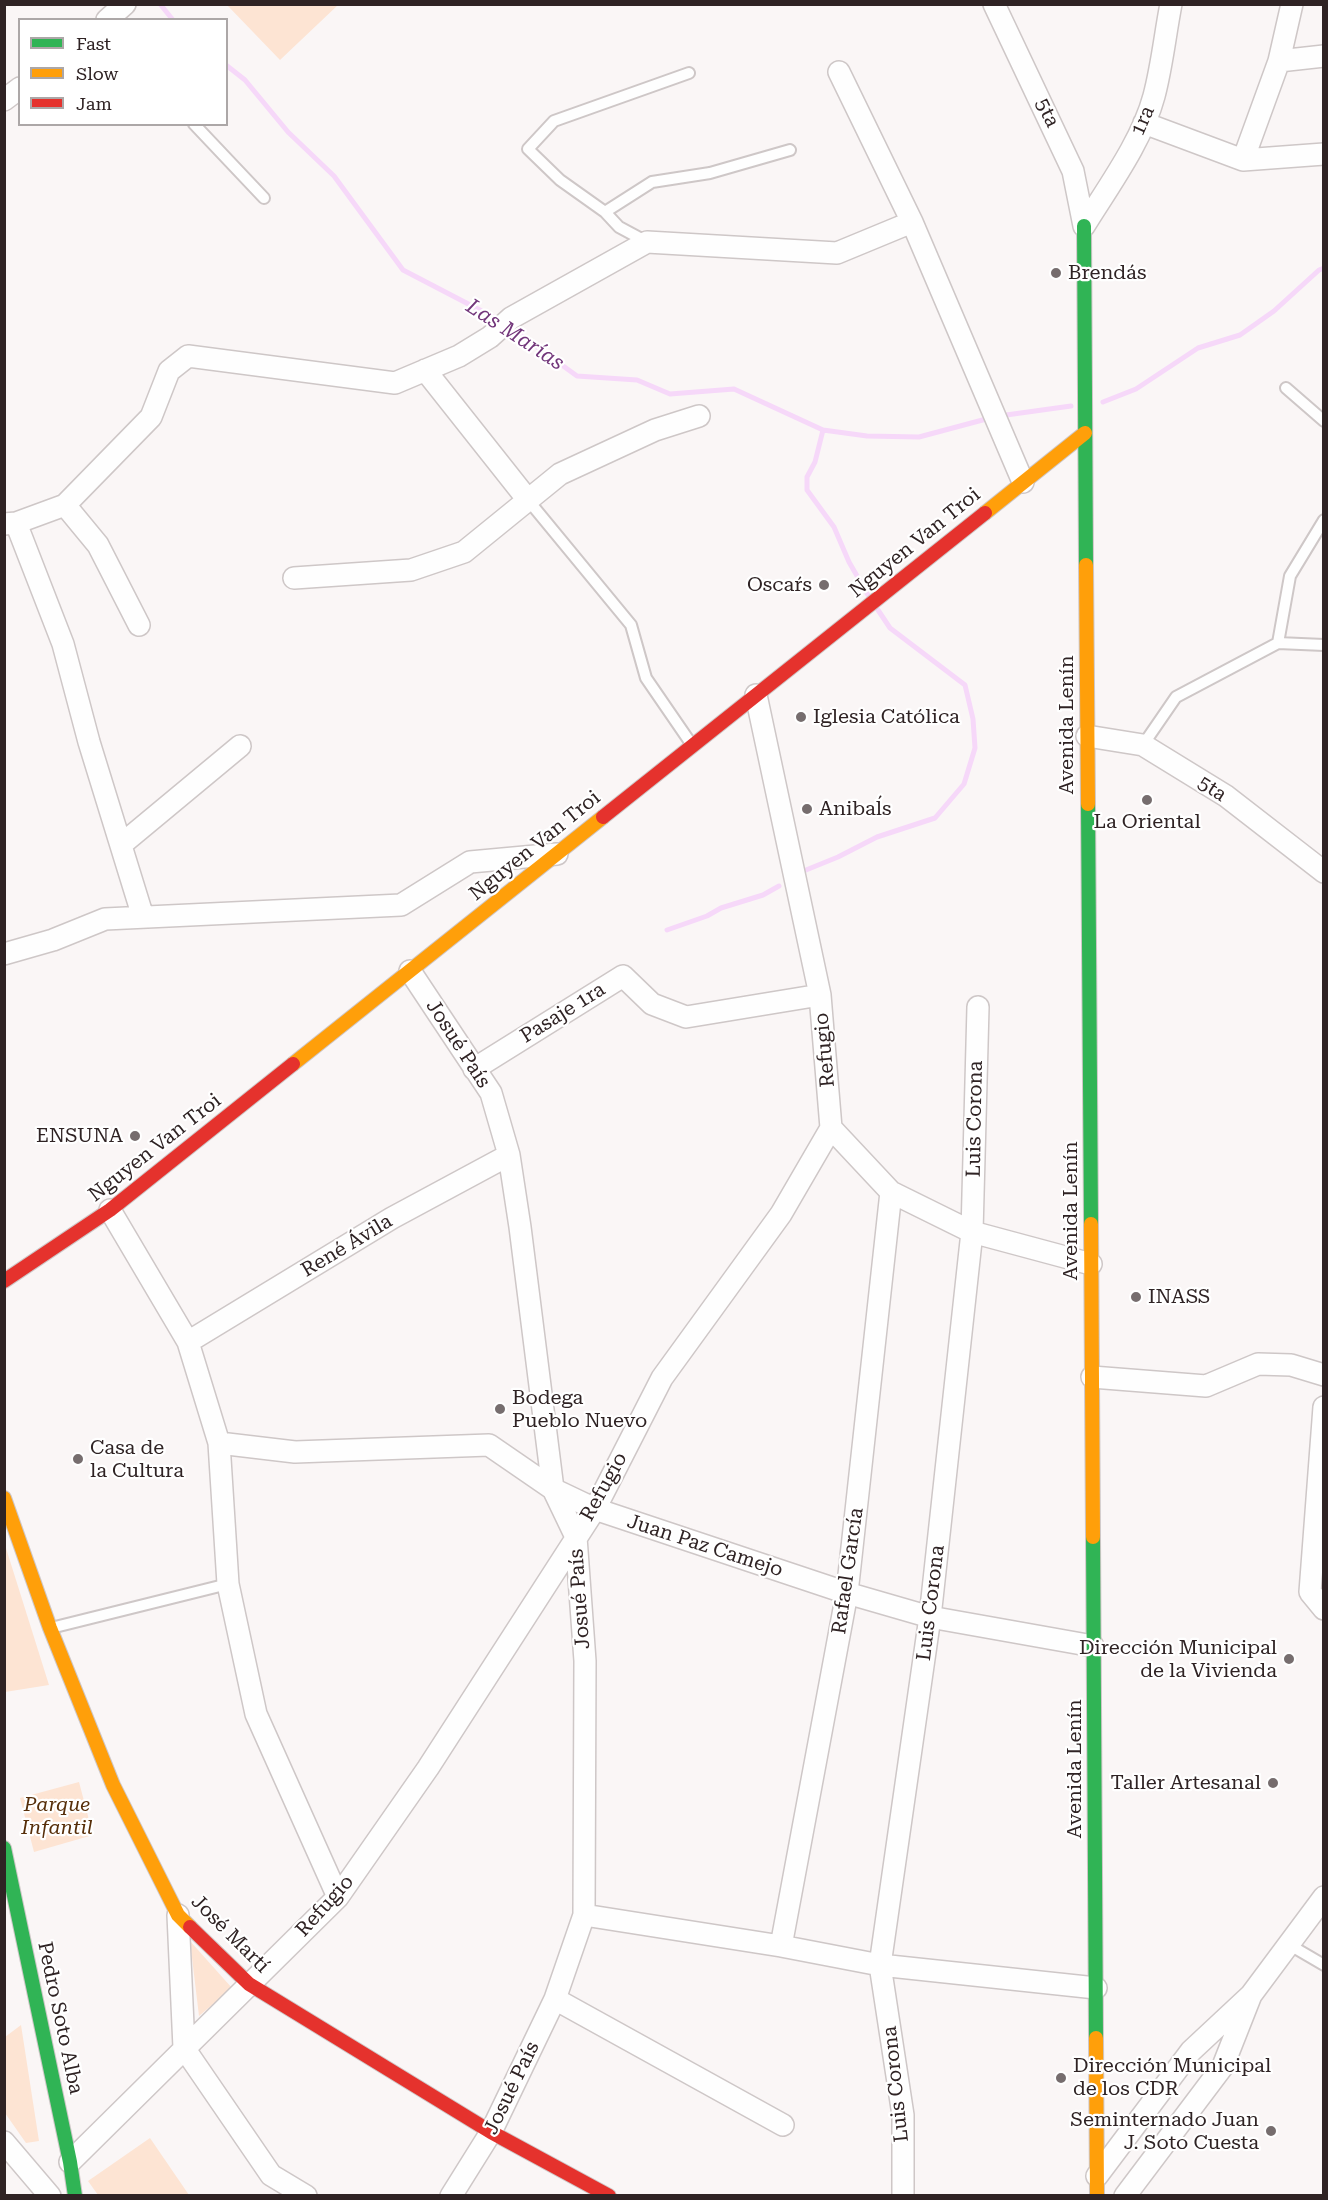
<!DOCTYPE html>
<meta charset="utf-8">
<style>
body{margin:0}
#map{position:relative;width:1328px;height:2200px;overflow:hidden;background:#faf6f6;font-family:"Roboto Serif",serif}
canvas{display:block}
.frame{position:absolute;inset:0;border:6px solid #2f2324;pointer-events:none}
.legend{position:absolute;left:18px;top:18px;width:210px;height:108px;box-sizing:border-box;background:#fff;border:2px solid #aca7a7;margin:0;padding:8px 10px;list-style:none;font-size:18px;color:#2f2324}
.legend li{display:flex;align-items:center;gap:12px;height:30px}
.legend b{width:30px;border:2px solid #aca7a7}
</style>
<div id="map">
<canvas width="1328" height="2200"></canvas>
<div class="frame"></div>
<ul class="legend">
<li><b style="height:8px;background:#30b455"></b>Fast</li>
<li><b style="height:8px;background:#ff9f0a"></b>Slow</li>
<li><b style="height:8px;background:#e5322d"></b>Jam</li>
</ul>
</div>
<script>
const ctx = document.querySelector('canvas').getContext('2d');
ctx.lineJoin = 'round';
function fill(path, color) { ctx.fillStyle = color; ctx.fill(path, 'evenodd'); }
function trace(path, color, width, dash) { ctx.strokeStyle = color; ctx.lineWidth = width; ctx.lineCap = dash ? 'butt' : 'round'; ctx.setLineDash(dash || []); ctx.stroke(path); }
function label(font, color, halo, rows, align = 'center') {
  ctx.font = font + ' "Roboto Serif",serif'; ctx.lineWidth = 4.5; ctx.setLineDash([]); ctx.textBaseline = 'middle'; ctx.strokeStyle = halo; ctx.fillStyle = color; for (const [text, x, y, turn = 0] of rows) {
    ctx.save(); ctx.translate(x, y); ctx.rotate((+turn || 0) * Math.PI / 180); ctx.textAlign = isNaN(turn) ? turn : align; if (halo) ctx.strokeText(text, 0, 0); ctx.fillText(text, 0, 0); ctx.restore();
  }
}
fill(new Path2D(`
 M227,5h111l-58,55z
 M5,1545l44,140 -44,7h-1z
 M79,1782l14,53 -59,17 -14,-54z
 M190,1941l42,47 -33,28z
 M21,2025l18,116 -13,2 -21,-30v-76z
 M150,2138l39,57h-91l-10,-14z`), '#fde4d3');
trace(new Path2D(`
 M160,4l13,16
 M226,65l19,15 43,52 46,44 69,94 98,51
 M508,326l69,50 60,4 33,14 64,-5 89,41 -8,32 -8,15v13l27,37 15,35 19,33
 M1103,402l33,-13 62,-41 42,-13 34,-24 45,-41 5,-2
 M999,416l72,-10
 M823,430l44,6 52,1 71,-19
 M806,870l32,-13 39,-20 58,-19 29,-34 11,-36 -2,-29 -8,-34 -75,-57 -12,-18
 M667,930l40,-14 14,-8 42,-13 16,-9`), '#f6d8f9', 5);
const lane = new Path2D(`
 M194,124l70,74
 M605,212l-45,-32 -32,-31 26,-28 135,-48
 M647,242l-28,-15 -14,-15 47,-30 58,-9 80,-23
 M1286,388l38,33
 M528,500l103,125 15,53 46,67
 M1278,643l12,-67 34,-56
 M1143,745l33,-48 102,-54 46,2
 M51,1628l177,-44
 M1288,1944l36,21`);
const street = new Path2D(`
 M994,4l79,167 11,55
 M107,20l18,-16
 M1279,61l45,-5
 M839,72l73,150 111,260
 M4,100l16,-12
 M1144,123l99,37 81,-6
 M1243,160l36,-99 13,-57
 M1084,226c24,-39 58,-85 70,-130 8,-30 11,-61 17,-92
 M425,370l103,130
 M65,505l33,40 41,80
 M16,523l47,121 26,98 54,175
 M4,524l12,-1 49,-18 86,-88 18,-46 19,-15 207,27 64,-27 31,-19 21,-19 136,-76 190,11 75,-31
 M294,578l117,-8 53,-18 96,-78 95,-44 44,-14
 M1087,736l56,9 83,51 98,76
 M122,844l118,-98
 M4,954l49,-14 52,-21 296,-14 69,-43 87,-8
 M410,971l81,122 18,62 11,72 33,262 23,48 9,124 -1,254 -29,84 -64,133 -40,64
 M474,1069l149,-93 29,28 34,13 134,-22
 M831,1128l60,64 81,40 119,32
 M110,1210l78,132 31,101 9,141 28,130 82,183
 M188,1342l204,-124 117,-63
 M1092,1377l114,9 52,-22 33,1 33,10
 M1324,1407l-14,185 14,17
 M219,1443l76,9 194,-7 64,44 42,20 252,84 83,24 163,29
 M178,1915l6,133 87,127 35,21
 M584,1915l197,31 99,19 216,23
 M781,1946l66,-353 44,-401
 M1251,1995l73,-98
 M555,1999l228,126
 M4,2142l46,54
 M70,2162l268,-265 90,-129 167,-259 67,-131 119,-164 50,-86 -11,-133 -64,-300
 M1097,2176l94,-125 60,-56 -28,71 -98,130
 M903,2196v-81l-23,-150 50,-348 42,-385 6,-225`);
const fast = new Path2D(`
 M1084,226l2,339
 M1088,804l3,420
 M1093,1537l3,501
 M4,1848l66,314 5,34`);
const slow = new Path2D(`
 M985,513l100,-80
 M1086,565l2,239
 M293,1064l310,-247
 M1091,1224l2,313
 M4,1498l46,130 63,157 65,130 12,12
 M1096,2038l1,158`);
const jam = new Path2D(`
 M603,817l382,-304
 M4,1281l106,-71 183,-146
 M190,1927l59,57 242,148 118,64`);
trace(lane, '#cec7c7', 14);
trace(street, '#cec7c7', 24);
trace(fast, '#cec7c7', 16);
trace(slow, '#cec7c7', 16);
trace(jam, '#cec7c7', 16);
trace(lane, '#fefefe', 10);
trace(street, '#fefefe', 21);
trace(fast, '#30b455', 14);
trace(slow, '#ff9f0a', 14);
trace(jam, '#e5322d', 14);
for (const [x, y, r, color] of [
 [1056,273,6,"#766d6e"],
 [824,585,6,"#766d6e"],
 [801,717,6,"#766d6e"],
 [1147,800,6,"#766d6e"],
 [807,809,6,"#766d6e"],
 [135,1136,6,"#766d6e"],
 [1136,1297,6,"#766d6e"],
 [500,1409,6,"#766d6e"],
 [78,1459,6,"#766d6e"],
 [1289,1659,6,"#766d6e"],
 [1273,1783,6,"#766d6e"],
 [1061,2078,6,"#766d6e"],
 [1271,2131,6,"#766d6e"]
]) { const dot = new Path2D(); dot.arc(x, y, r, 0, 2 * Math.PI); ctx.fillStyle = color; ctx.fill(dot); trace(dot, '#fff', 2); }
label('20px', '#2f2324', '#fff', [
 ["5ta",1047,113,64],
 ["1ra",1143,121,-66],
 ["Nguyen Van Troi",915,543,-39],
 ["Avenida Lenín",1067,725,-90],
 ["5ta",1212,789,33],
 ["Nguyen Van Troi",535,846,-39],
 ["Pasaje 1ra",563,1013,-32],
 ["Josué País",458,1044,57],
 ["Refugio",825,1050,-95],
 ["Luis Corona",975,1119,-89],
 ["Nguyen Van Troi",155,1148,-38],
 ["Avenida Lenín",1071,1211,-90],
 ["René Ávila",347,1246,-31],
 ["Refugio",604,1487,-61],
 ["Juan Paz Camejo",705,1546,18],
 ["Rafael García",848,1571,-82],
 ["Josué País",580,1599,-94],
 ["Luis Corona",931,1603,-83],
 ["Avenida Lenín",1075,1769,-90],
 ["Refugio",325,1906,-48],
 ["José Martí",230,1934,45],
 ["Pedro Soto Alba",60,2018,78],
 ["Luis Corona",896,2084,-96],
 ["Josué País",512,2088,-64]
]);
label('20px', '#2f2324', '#fff', [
 ["Brenda´s",1068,273],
 ["Oscar´s",812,585,"right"],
 ["Iglesia Católica",813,717],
 ["Anibal´s",819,809],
 ["La Oriental",1147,822,"center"],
 ["ENSUNA",123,1136,"right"],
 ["INASS",1148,1297],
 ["Bodega",512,1398],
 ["Pueblo Nuevo",512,1421],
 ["Casa de",90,1448],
 ["la Cultura",90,1471],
 ["Dirección Municipal",1277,1648,"right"],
 ["de la Vivienda",1277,1671,"right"],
 ["Taller Artesanal",1261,1783,"right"],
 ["Dirección Municipal",1073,2066],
 ["de los CDR",1073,2089],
 ["Seminternado Juan",1259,2120,"right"],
 ["J. Soto Cuesta",1259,2143,"right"]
], 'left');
label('italic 20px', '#572f0a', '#fff', [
 ["Parque",57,1805],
 ["Infantil",57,1828]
]);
label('italic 21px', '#73377b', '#fff', [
 ["Las Marías",515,335,33]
]);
</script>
